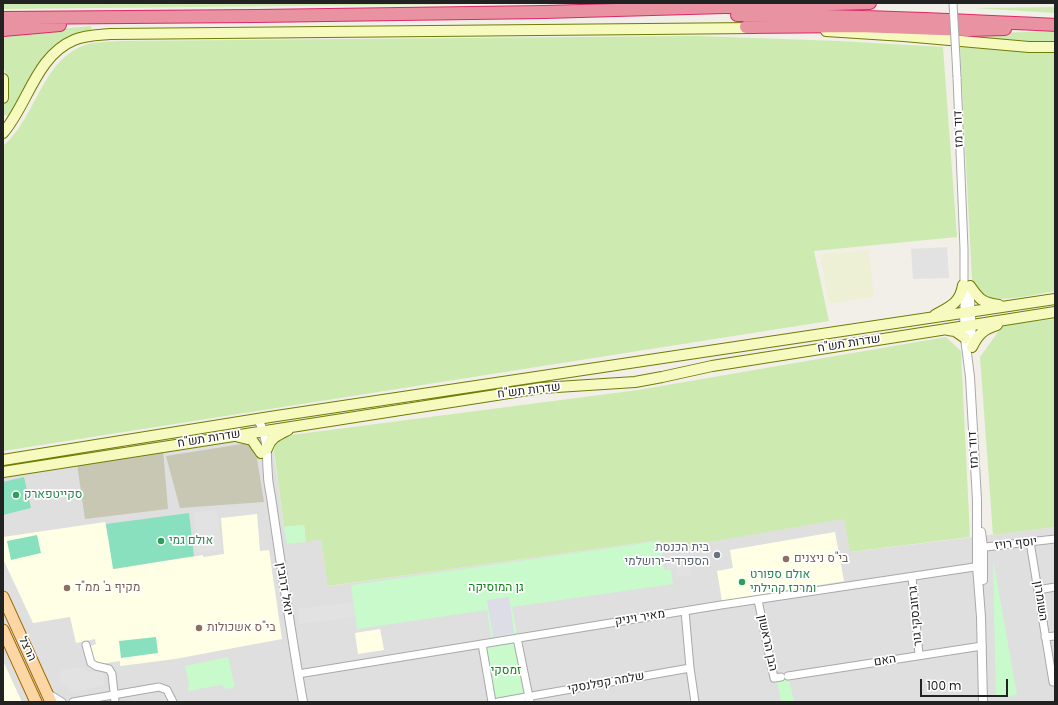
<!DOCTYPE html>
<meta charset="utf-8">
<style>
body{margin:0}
#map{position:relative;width:1058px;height:705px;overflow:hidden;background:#f2efe9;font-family:Poppins,sans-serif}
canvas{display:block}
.frame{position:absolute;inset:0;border:4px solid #222;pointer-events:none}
.scale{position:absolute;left:920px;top:679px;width:88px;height:18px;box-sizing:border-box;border:2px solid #222;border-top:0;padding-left:5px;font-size:12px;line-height:14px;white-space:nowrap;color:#222;-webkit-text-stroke:3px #fff;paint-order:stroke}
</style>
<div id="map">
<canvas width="1058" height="705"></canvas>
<div class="frame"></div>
<div class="scale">100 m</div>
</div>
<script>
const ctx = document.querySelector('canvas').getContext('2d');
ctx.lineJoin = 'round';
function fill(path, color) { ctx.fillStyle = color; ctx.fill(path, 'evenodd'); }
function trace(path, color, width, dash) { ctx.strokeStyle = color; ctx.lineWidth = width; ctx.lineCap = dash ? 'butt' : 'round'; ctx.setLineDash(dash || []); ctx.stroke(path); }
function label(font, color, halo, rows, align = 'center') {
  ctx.font = font + ' Poppins,Heebo,sans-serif'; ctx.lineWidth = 3.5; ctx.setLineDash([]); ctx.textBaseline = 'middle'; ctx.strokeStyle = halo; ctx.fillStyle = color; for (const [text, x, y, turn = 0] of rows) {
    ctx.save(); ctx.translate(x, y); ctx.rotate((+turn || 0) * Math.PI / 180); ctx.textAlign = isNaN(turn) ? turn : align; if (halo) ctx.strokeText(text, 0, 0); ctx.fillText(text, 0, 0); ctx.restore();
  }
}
fill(new Path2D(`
 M271,435l13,92 37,12 8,47 331,-46 2,10 182,-32 7,34 204,-25v175h-1052v-225z`), '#e0dfdf');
fill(new Path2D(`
 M257,514l3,37 9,-1 13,89 -107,20 -55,7v-5l-20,3 -6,-2 -4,-12 1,-4 5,-2 -1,-5 -19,4 -6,-26 -37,6 -30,-64v-22l102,-15 9,47 89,-14v2l21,-3 -3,-36z
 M835,532l9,49 -122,20 -5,-30 16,-3 -3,-18z
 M380,629l4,21 -26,4 -3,-21z
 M3,663h1l18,39h-19z`), '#ffffe5');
fill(new Path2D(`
 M248,443l9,16 7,43 -84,6 -14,-52z
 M163,450l5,59 -83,10 -8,-55z`), '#c7c7b4');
fill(new Path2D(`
 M869,250l5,47 -45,7 -9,-50z`), '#eef0d5');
fill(new Path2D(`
 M3,3h574l-574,6z
 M1055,7v6l-81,-5z
 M91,26l1,6 -21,5 -60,79 -8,-1v-6l4,-15v-16l-4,-13v-31z
 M1055,31v11h-9l-110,-7z
 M697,36l142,5 104,6 14,190 -143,14 15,70 -826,130v-305c35,-29 38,-91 89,-103 8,-1 16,-1 25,-2z
 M960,47l95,6v238c-16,3 -63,14 -75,3 -3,-3 -6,-10 -8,-14z
 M1055,319v208l-62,8 -13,-178 23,-32z
 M946,337l15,14 9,186 -120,15 -6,-33 -182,31 -2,-10 -332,46 -7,-47 -15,3 -2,-17 -20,2 -11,-83 18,-9 347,-45z`), '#cdebb0');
fill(new Path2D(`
 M304,525l2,17 -19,2 -3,-17z
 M660,541l4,29 7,-1 2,15 -161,23 5,26 -26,4 -4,-27 -130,19 -6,-44z
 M993,559l24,136 -21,3z
 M517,641l9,54 -31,6 -9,-55z
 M228,657l7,30 -9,2 -5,-4 -33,6 1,-6 -4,-19z
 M789,679l5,23h-13l-4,-22z`), '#c8facc');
fill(new Path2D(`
 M24,477l7,31 -28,7v-33z
 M189,513l5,43 -81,13 -7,-45z
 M37,535l4,18 -30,7 -4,-19z
 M156,637l2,16 -37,5 -2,-17z`), '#88e0be');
fill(new Path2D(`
 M947,247l2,31 -36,1 -2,-30z
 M217,510l4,40 -23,2 -4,-40z
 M688,553l3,22 -13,1 -1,-9 -10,2 -2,-13z
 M353,602l2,15 -56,7 -1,-15z
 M83,667l5,5 14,1 2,2v10l-30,7 -5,-1 -2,-4 -4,-2 -4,-4 1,-7 1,-4z`), '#e2e2e2');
fill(new Path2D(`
 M509,597l5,36 -21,4 -6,-37z`), '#dddde8');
const minor = new Path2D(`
 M957,77l7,172v64
 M970,286l1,26
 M1030,542l23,140h2
 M977,548l78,-9
 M912,577l7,78
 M1038,590l17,-3
 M758,600l16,78 7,-1
 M685,611l5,57 5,34
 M1045,637l10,-1
 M517,638l13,64
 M482,644l10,58
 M86,645l5,18 5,3 13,3 3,5 3,28
 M298,674l423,-69 260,-39
 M788,676l194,-30
 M49,694l13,8
 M73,702l86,-15 8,3 6,12
 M498,702l192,-34`);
const tertiary = new Path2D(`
 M971,312l1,35
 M964,313l1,25 5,39 7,123v66l4,51 2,85
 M258,419c11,21 8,35 10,57 0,7 2,14 3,21 10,68 20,137 32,205
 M981,532l2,15v33`);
const secondary = new Path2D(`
 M826,31l78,5 125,11h26
 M3,79v19
 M3,133c25,-29 33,-77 71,-93 11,-5 24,-5 36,-6l644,-6
 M970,286c9,13 12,17 29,19
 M935,315c14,-8 25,-11 28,-30
 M948,330l7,1 10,7
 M972,347c6,-13 12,-18 25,-22
 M239,437l13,3 9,13
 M267,449c3,-11 11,-14 21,-19
 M3,460l267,-43 785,-118
 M3,472l538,-84 94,-6 27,-5 50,-11 343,-54`);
const primary = new Path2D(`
 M3,597l48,105
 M3,630l33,72`);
const motorway = new Path2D(`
 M737,15c107,0 212,5 318,10
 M3,18l253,-2 288,-4 326,-9
 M746,27l113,-1 109,4 37,-1
 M3,30l57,-5`);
trace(minor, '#a9a9a9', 9);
trace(tertiary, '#a9a9a9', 10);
trace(secondary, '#707d05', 12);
trace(primary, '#a06b00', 13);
trace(motorway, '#dc2a67', 14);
trace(minor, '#fff', 7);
trace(tertiary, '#fff', 8);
trace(secondary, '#f7fabf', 10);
trace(primary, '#fcd6a4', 11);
trace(motorway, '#e892a2', 12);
const minorBridge = new Path2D(`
 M953,3l4,74`);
trace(minorBridge, '#a9a9a9', 9, []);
trace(minorBridge, '#fff', 7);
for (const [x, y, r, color] of [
 [16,495,4,"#2e9e5b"],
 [161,541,4,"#2e9e5b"],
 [717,555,4,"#6b7280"],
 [786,559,4,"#8d6e63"],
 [742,582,4,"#2e9e5b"],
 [67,588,4,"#8d6e63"],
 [199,628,4,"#8d6e63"]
]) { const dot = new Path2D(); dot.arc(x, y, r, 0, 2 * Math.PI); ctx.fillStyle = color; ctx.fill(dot); trace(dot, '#fff', 1.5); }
label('12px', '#222', '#fff', [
 ["דוד רמז",959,129,-92],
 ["שדרות תש\"ח",849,344,-9],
 ["שדרות תש\"ח",529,391,-7],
 ["שדרות תש\"ח",209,439,-9],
 ["דוד רמז",974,450,-93],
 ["יוסף רויז",1016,544,-6],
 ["יואל דרובין",284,589,81],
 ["השומרון",1040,601,81],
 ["גרזובסקי גור",916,616,-95],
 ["מאיר ויניק",640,618,-9],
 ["הבן הראשון",767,643,78],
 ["הרצל",27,649,65],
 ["האם",885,661,-9],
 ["שלמה קפלנסקי",606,683,-10]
]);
label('12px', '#27864d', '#fff', [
 ["סקייטפארק",24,495],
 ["אולם גמי",169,541],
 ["אולם ספורט",750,575],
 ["ומרכז קהילתי",750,589]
], 'left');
label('12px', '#5b616d', '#fff', [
 ["בית הכנסת",709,548],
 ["הספרדי-ירושלמי",709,562]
], 'right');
label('12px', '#785e54', '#fff', [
 ["בי\"ס ניצנים",794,559],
 ["מקיף ב' ממ\"ד",75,588],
 ["בי\"ס אשכולות",207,628]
], 'left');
label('12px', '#0c8416', '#fff', [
 ["גן המוסיקה",496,588],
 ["זמסקי",506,671]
]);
</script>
